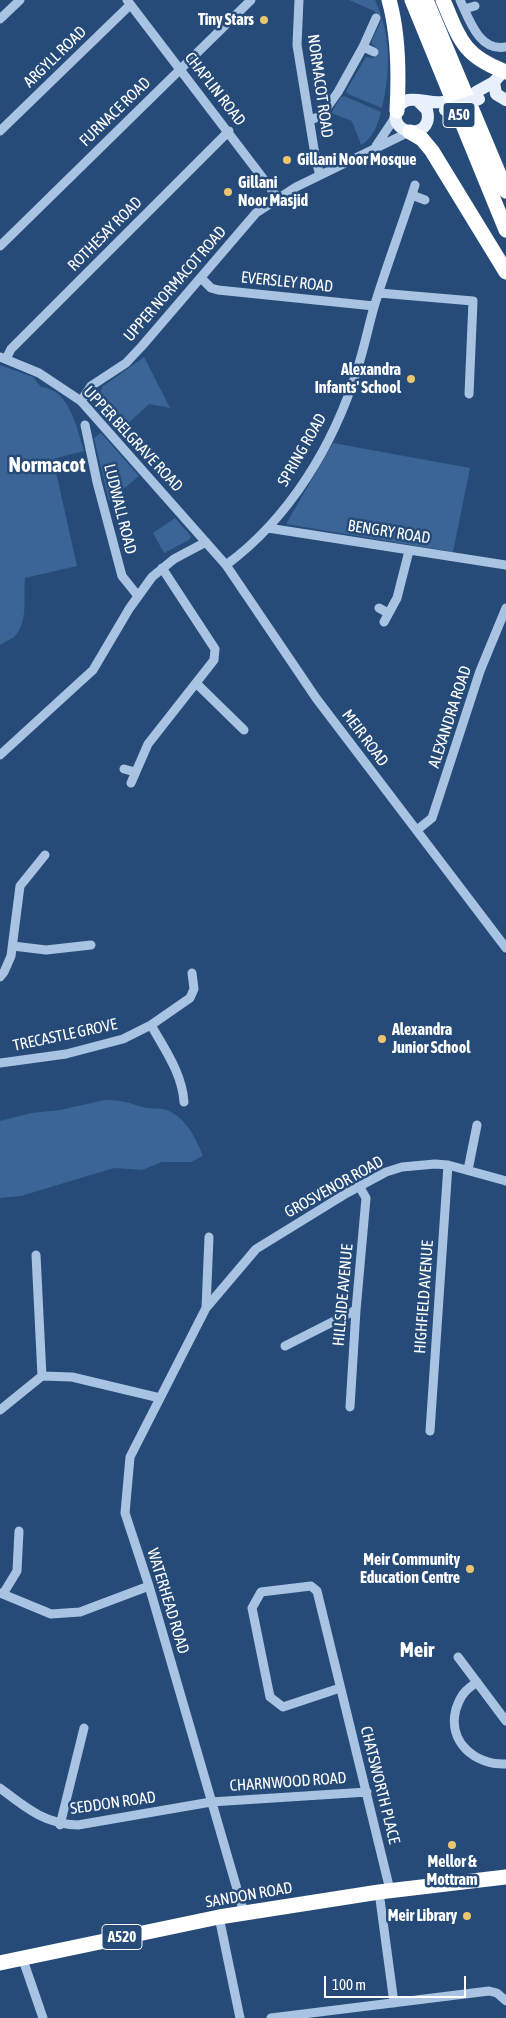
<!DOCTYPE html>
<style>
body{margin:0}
#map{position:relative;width:506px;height:2018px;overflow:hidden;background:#264b79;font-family:"Asap Condensed",sans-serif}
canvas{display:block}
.scale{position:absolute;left:324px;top:1976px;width:142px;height:22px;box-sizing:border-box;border:2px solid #fff;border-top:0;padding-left:6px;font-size:15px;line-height:18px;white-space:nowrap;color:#fff;-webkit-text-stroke:4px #264b79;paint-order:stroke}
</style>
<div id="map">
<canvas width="506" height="2018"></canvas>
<div class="scale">100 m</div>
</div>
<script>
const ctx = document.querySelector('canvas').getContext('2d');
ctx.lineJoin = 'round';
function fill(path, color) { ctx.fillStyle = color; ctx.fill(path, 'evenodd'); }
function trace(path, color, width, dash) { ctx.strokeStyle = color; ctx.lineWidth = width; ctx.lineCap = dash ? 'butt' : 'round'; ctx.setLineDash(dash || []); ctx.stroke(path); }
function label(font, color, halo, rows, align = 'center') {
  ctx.font = font + ' "Asap Condensed",sans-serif'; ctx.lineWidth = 5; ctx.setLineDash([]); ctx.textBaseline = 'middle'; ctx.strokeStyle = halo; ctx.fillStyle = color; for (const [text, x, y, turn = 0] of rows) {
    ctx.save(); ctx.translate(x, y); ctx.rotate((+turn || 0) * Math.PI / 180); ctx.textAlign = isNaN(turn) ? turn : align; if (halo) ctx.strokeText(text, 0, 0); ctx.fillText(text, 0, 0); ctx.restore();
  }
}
fill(new Path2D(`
 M349,0h26c16,35 16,70 7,108l-34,-14 -2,-3 20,-34 8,1 4,-9 -6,-5v-4l10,-21 -8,-8z
 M344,96l37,16c-4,14 -8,26 -20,33l-9,-24 -21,-8 10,-16z
 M144,357l26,51 -21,-4 -30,28 -21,-24 4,-21z
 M0,365l33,12 8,10c29,2 36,42 43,64l-31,8 24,107 -52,12c-2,19 4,44 -11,59 -4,3 -10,5 -14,8z
 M101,433l38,43 -30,25 -15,-63z
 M333,443l137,25 -17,84 -167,-28z
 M175,518l16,18 -2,4 -25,13 -11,-20z
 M105,1100c17,0 21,2 37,7 9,3 20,0 27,4 18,8 27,28 34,45l-12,6h-29l-20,8 -28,-2 -93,28 -21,2v-77l31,-8 29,-3z`), '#3a6596');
trace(new Path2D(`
 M127,0l151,198
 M299,0l-2,45 19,116 4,14
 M460,0c9,19 19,52 46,47
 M464,9l11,-3
 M0,19l20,-19
 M363,47l11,5
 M310,120l11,-4 17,-24 25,-45 13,-29
 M0,131l130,-126
 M376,146l20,-30
 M412,195l13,5
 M0,246l251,-246
 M201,278l10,10 7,2 156,16
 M379,293l94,8 -4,93
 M0,357l39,16 42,28 145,164 90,133 190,250
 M6,359l5,-10 218,-218
 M81,401l10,-15 35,-23 16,-17 114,-133 40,-26 113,-55
 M85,425l12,57 25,94 16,20
 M268,528l238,37
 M226,565c64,-47 108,-121 131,-195 7,-21 11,-42 17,-63 12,-40 28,-81 41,-122
 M379,608l9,5
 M384,622l13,-24 12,-47
 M196,683l48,47
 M0,755l93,-85 36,-61 23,-32 22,-18 32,-17
 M124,769l11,3
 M131,783l17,-39 66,-84 1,-11 -53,-81
 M417,830l15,-12 48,-147 26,-63
 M13,946l33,4 45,-5
 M0,977l4,-5 7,-16 9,-70 25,-31
 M151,1025c14,25 31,48 33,77
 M0,1063l66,-9 57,-15 28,-14 39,-27 4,-9 -2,-16
 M468,1170l9,-45
 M36,1255l6,121
 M206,1308l3,-71
 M285,1346l71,-36
 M350,1407l6,-97 10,-112 -7,-12
 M0,1410l42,-34 30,1 88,21
 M430,1431l18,-266
 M0,1593l51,21 29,-2 69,-26
 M3,1594l14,-23 2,-40
 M458,1657l48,64
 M477,1682c-4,3 -9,6 -12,10 -5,5 -7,11 -9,17 -9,33 19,56 50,55
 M340,1688l-57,19 -13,-10 -18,-89 9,-16 50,-6 6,5 73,299
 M0,1788c25,19 44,36 78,37l133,-23 156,-10
 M60,1825l24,-97
 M379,1892l15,111
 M244,1913l-95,-327 -24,-73 5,-56 76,-149 50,-59 91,-56 39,-21 16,-5 33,-3 13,1 58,16
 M219,1917l21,101
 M22,1957l21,61
 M271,2018l218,-27 8,2 9,8`), '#a9c4e3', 9);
trace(new Path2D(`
 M494,82l2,12 10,6
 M476,92l18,-10 7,-8 5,-2
 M418,101l9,9c8,31 -40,26 -30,0 2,-5 6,-8 11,-10 11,-2 24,4 35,2`), '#e8f0fc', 12);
trace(new Path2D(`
 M389,0c10,35 10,75 8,111
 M412,0l94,230
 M426,0l80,191
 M443,0c17,40 20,56 63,72
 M410,132l12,7 10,12 74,121
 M0,1963l219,-46 160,-25 127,-15`), '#fff', 15);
trace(new Path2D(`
 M445,110l34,-11`), '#e8f0fc', 12);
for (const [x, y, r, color] of [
 [264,20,5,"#ebc56f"],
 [287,160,5,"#ebc56f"],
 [228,192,5,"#ebc56f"],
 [411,379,5,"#ebc56f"],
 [382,1039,5,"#ebc56f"],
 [470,1569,5,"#ebc56f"],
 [452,1845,5,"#ebc56f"],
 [467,1916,5,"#ebc56f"]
]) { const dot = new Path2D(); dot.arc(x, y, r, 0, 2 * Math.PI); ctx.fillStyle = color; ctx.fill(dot); trace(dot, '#264b79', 2); }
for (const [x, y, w] of [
 [459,115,32],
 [122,1937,40]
]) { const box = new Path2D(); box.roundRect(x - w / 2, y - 12.5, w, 25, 4); ctx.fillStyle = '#264b79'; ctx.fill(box); trace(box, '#fff', 1); }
label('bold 15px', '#fff', null, [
 ["A50",459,115],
 ["A520",122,1937]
]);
label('bold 16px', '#fff', '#264b79', [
 ["Tiny Stars",254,20],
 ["Gillani Noor Mosque",297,160,"left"],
 ["Gillani",238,183,"left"],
 ["Noor Masjid",238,201,"left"],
 ["Alexandra",401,370],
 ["Infants' School",401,388],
 ["Alexandra",392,1030,"left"],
 ["Junior School",392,1048,"left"],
 ["Meir Community",460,1560],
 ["Education Centre",460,1578],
 ["Mellor &",452,1862,"center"],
 ["Mottram",452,1880,"center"],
 ["Meir Library",457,1916]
], 'right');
label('16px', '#fff', '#264b79', [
 ["ARGYLL ROAD",55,57,-44],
 ["NORMACOT ROAD",320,86,82],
 ["CHAPLIN ROAD",215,89,52],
 ["FURNACE ROAD",115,112,-44],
 ["ROTHESAY ROAD",105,234,-45],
 ["EVERSLEY ROAD",287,282,6],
 ["UPPER NORMACOT ROAD",175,284,-49],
 ["UPPER BELGRAVE ROAD",133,439,47],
 ["SPRING ROAD",302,450,-60],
 ["LUDWALL ROAD",120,509,76],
 ["BENGRY ROAD",389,532,9],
 ["ALEXANDRA ROAD",450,717,-72],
 ["MEIR ROAD",365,738,53],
 ["TRECASTLE GROVE",65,1035,-12],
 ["GROSVENOR ROAD",334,1187,-29],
 ["HILLSIDE AVENUE",343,1295,-85],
 ["HIGHFIELD AVENUE",424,1297,-86],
 ["WATERHEAD ROAD",168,1601,73],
 ["CHARNWOOD ROAD",288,1782,-4],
 ["CHATSWORTH PLACE",380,1785,76],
 ["SEDDON ROAD",113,1803,-8],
 ["SANDON ROAD",249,1895,-10]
]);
label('bold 21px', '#fff', '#264b79', [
 ["Normacot",47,465],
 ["Meir",417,1650]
]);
</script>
